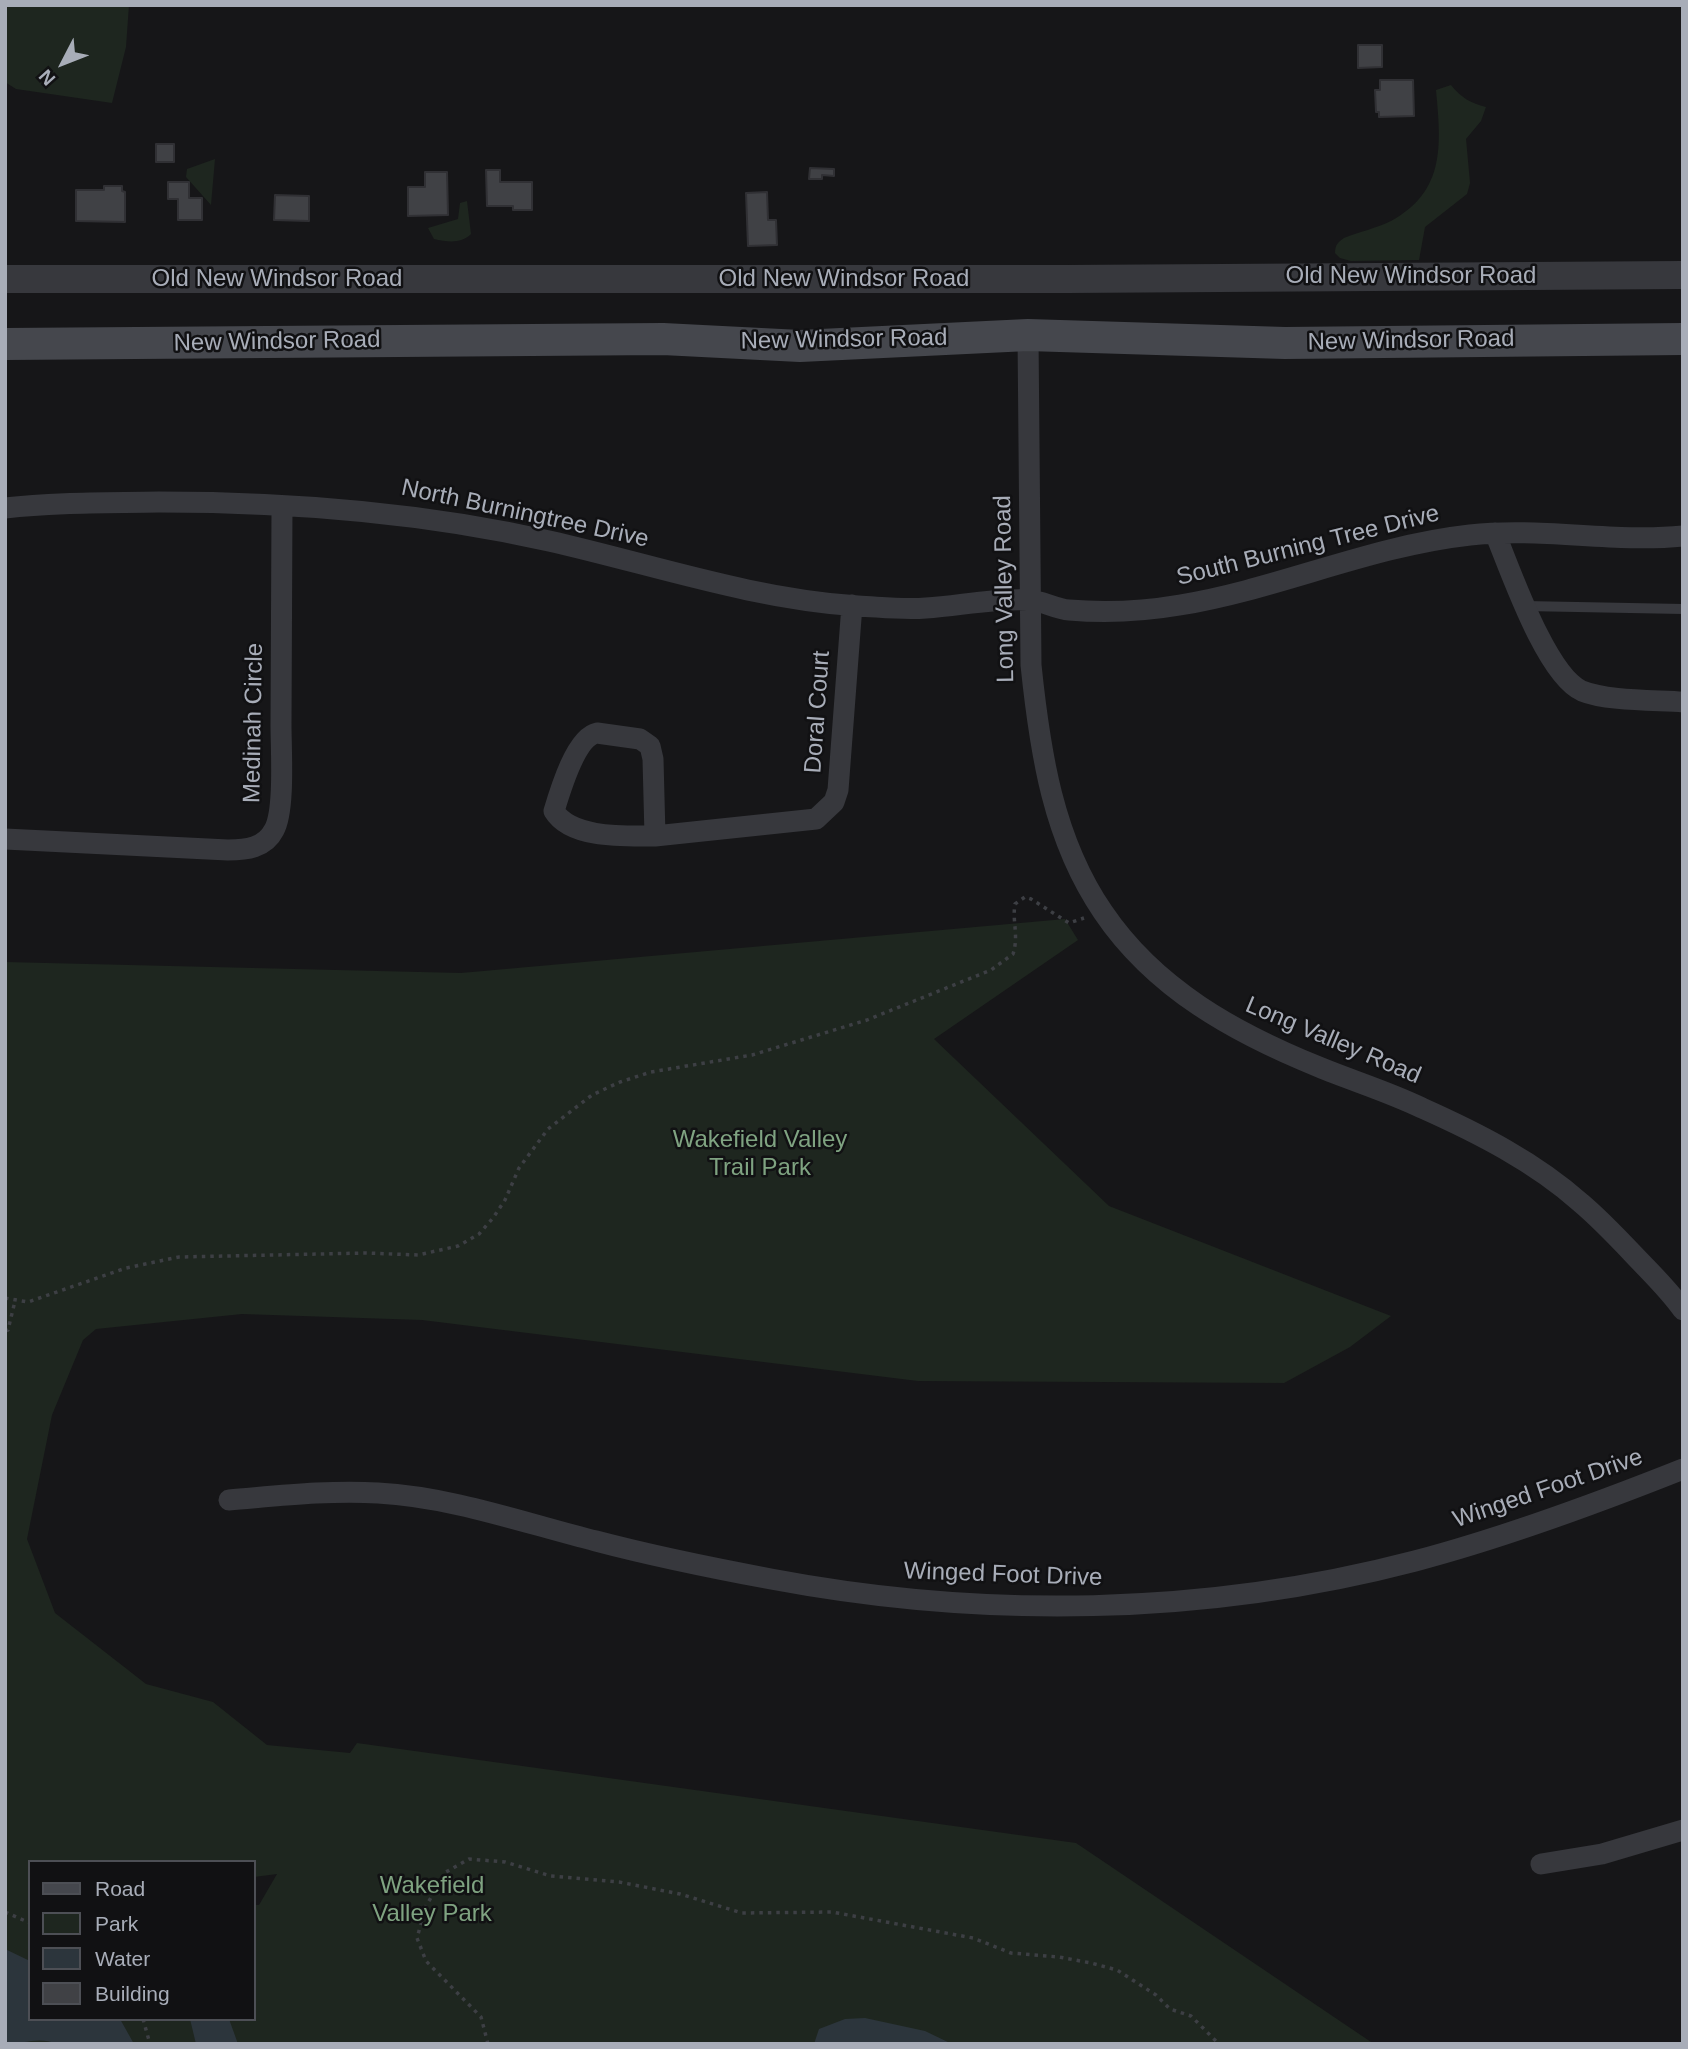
<!DOCTYPE html>
<style>
body{margin:0}
#map{position:relative;width:1688px;height:2049px;overflow:hidden;background:#161618;font-family:Helvetica,sans-serif}
canvas{display:block}
.frame{position:absolute;inset:0;border:7px solid #a8adb8;pointer-events:none}
.legend{position:absolute;left:28px;top:1860px;width:228px;height:161px;box-sizing:border-box;background:#111113;border:2px solid #4d4f55;margin:0;padding:9px 12px;list-style:none;font-size:21px;color:#a8adb8}
.legend li{display:flex;align-items:center;gap:14px;height:35px}
.legend b{width:35px;border:2px solid #4d4f55}
.north{position:absolute;left:28px;top:28px;width:70px;height:70px;-webkit-text-stroke:5px #111113;paint-order:stroke;rotate:228deg;font-size:19px;font-weight:700;line-height:28px;text-align:center;color:#a8adb8}
.north::after{content:'';display:block;margin:auto;width:24px;height:32px;background:#a8adb8;clip-path:polygon(50% 0,100% 100%,50% 72%,0 100%)}
</style>
<div id="map">
<canvas width="1688" height="2049"></canvas>
<div class="frame"></div>
<ul class="legend">
<li><b style="height:9px;background:#45474d"></b>Road</li>
<li><b style="height:19px;background:#1e261f"></b>Park</li>
<li><b style="height:19px;background:#2c353c"></b>Water</li>
<li><b style="height:19px;background:#404145"></b>Building</li>
</ul>
<div class="north">N</div>
</div>
<script>
const ctx = document.querySelector('canvas').getContext('2d');
ctx.lineJoin = 'round';
function fill(path, color) { ctx.fillStyle = color; ctx.fill(path, 'evenodd'); }
function trace(path, color, width, dash) { ctx.strokeStyle = color; ctx.lineWidth = width; ctx.lineCap = dash ? 'butt' : 'round'; ctx.setLineDash(dash || []); ctx.stroke(path); }
function label(font, color, halo, rows, align = 'center') {
  ctx.font = font + ' Helvetica,sans-serif'; ctx.lineWidth = 5; ctx.setLineDash([]); ctx.textBaseline = 'middle'; ctx.strokeStyle = halo; ctx.fillStyle = color; for (const [text, x, y, turn = 0] of rows) {
    ctx.save(); ctx.translate(x, y); ctx.rotate((+turn || 0) * Math.PI / 180); ctx.textAlign = isNaN(turn) ? turn : align; if (halo) ctx.strokeText(text, 0, 0); ctx.fillText(text, 0, 0); ctx.restore();
  }
}
fill(new Path2D(`
 M5,5h124l-3,42 -14,56 -96,-14 -11,-7z
 M1451,85c10,13 20,18 35,22l-5,14 -15,18 4,44 -3,11 -42,33 -6,33 -68,1 -11,-3 -5,-5c0,-8 3,-11 9,-15 15,-6 33,-10 47,-17 55,-30 50,-77 45,-131z
 M215,159l-4,46 -25,-28 1,-8z
 M467,201l4,33c-10,10 -23,8 -37,5l-6,-11 30,-9 2,-16z
 M1065,919l13,21 -144,99 175,167 282,110 -41,31 -66,36 -366,-2 -496,-61 -180,-6 -146,15 -13,11 -31,75 -25,124 28,74 91,71 67,18 54,43 83,8 7,-10 719,100 298,201h-1369v-1082l456,11zM30,1862h224v15l23,-3 -18,31h-5v114h-224z`), '#1e261f');
fill(new Path2D(`
 M5,1949l25,12v58h90l14,25h-76c-21,-8 -33,0 -53,0z
 M865,2018l60,13 27,13h-138l5,-15 26,-10z
 M190,2019h39l9,25h-42z`), '#2c353c');
const building = new Path2D(`
 M1358,45h24v22l-24,1z
 M1380,80h33l1,36 -35,1v-5h-3l-1,-22h5z
 M156,144h18v18h-18z
 M810,168l24,1v7l-12,-1v4h-13z
 M486,170h14v12h32v28h-19v-4h-26z
 M425,172h22l1,43 -40,1v-29h17z
 M168,182h21v16h13v22h-24v-21h-10z
 M104,186h18v5l3,1v30l-49,-1v-31h28z
 M767,192l1,28h8l1,25 -29,1 -2,-53z
 M275,195l34,1v25l-35,-1z`);
fill(building, '#404145');
trace(building, '#303034', 2);
trace(new Path2D(`
 M5,1298l23,4 98,-34 53,-11 187,-4 52,2 40,-9 21,-12 14,-16 12,-18 14,-32 29,-39 44,-34 28,-13 31,-10 101,-17 115,-35 124,-50 22,-16c6,-18 -1,-33 2,-50l10,-7 6,2 38,24 15,-5
 M5,1331l3,-1 7,-29
 M5,1912l25,11
 M143,2019l7,25
 M488,2044l-7,-27 -55,-56 -9,-23 9,-32 20,-34 23,-13 36,3 46,14 68,6 61,12 62,19 90,-1 141,26 38,15 48,4 32,6 26,7 39,25 14,14 21,7 28,28`), '#3d3f44', 3.5, [3.5, 5]);
trace(new Path2D(`
 M1524,606l159,3`), '#37383d', 10);
trace(new Path2D(`
 M1028,335l3,330c9,87 22,174 72,247 52,77 132,121 216,155 34,14 70,25 103,41 56,25 113,54 159,95 19,16 36,34 53,52 17,18 35,35 49,55
 M5,508c51,-6 103,-5 154,-6 131,0 261,10 390,39 102,23 203,58 309,65 22,1 45,4 68,2 33,-2 68,-10 102,-8 14,0 27,9 41,10 35,3 76,1 111,-5 98,-16 190,-59 290,-70 71,-8 142,8 213,1
 M1495,533c15,36 51,142 87,158 24,10 73,9 101,11
 M597,733l43,6 10,7 3,13 2,77c-29,0 -84,3 -101,-25 6,-20 22,-74 43,-78z
 M655,836l161,-17 18,-17 4,-12 14,-185
 M5,839l223,11c18,0 37,-2 46,-20 11,-19 7,-81 7,-105 0,-73 0,-146 1,-219
 M229,1500c49,-4 99,-10 149,-7 74,4 146,30 218,48 57,15 116,27 175,38 212,40 434,37 644,-18 91,-24 180,-57 268,-92
 M1541,1864l61,-10 81,-24`), '#37383d', 21);
trace(new Path2D(`
 M5,279h1062l616,-4`), '#37383d', 28);
trace(new Path2D(`
 M5,344l658,-5 137,7 228,-11 257,8 398,-4`), '#45474d', 32);
label('24px', '#a8adb8', '#111113', [
 ["Old New Windsor Road",1411,276],
 ["Old New Windsor Road",277,279],
 ["Old New Windsor Road",844,279],
 ["New Windsor Road",844,340,-1],
 ["New Windsor Road",1411,341,-1],
 ["New Windsor Road",277,342,-1],
 ["North Burningtree Drive",525,514,12],
 ["South Burning Tree Drive",1308,546,-14],
 ["Long Valley Road",1005,589,-91],
 ["Doral Court",818,712,-86],
 ["Medinah Circle",254,723,-89],
 ["Long Valley Road",1333,1041,23],
 ["Winged Foot Drive",1548,1489,-19],
 ["Winged Foot Drive",1003,1575,2]
]);
label('24px', '#7fa381', '#111113', [
 ["Wakefield Valley",760,1140],
 ["Trail Park",760,1168],
 ["Wakefield",432,1886],
 ["Valley Park",432,1914]
]);
</script>
